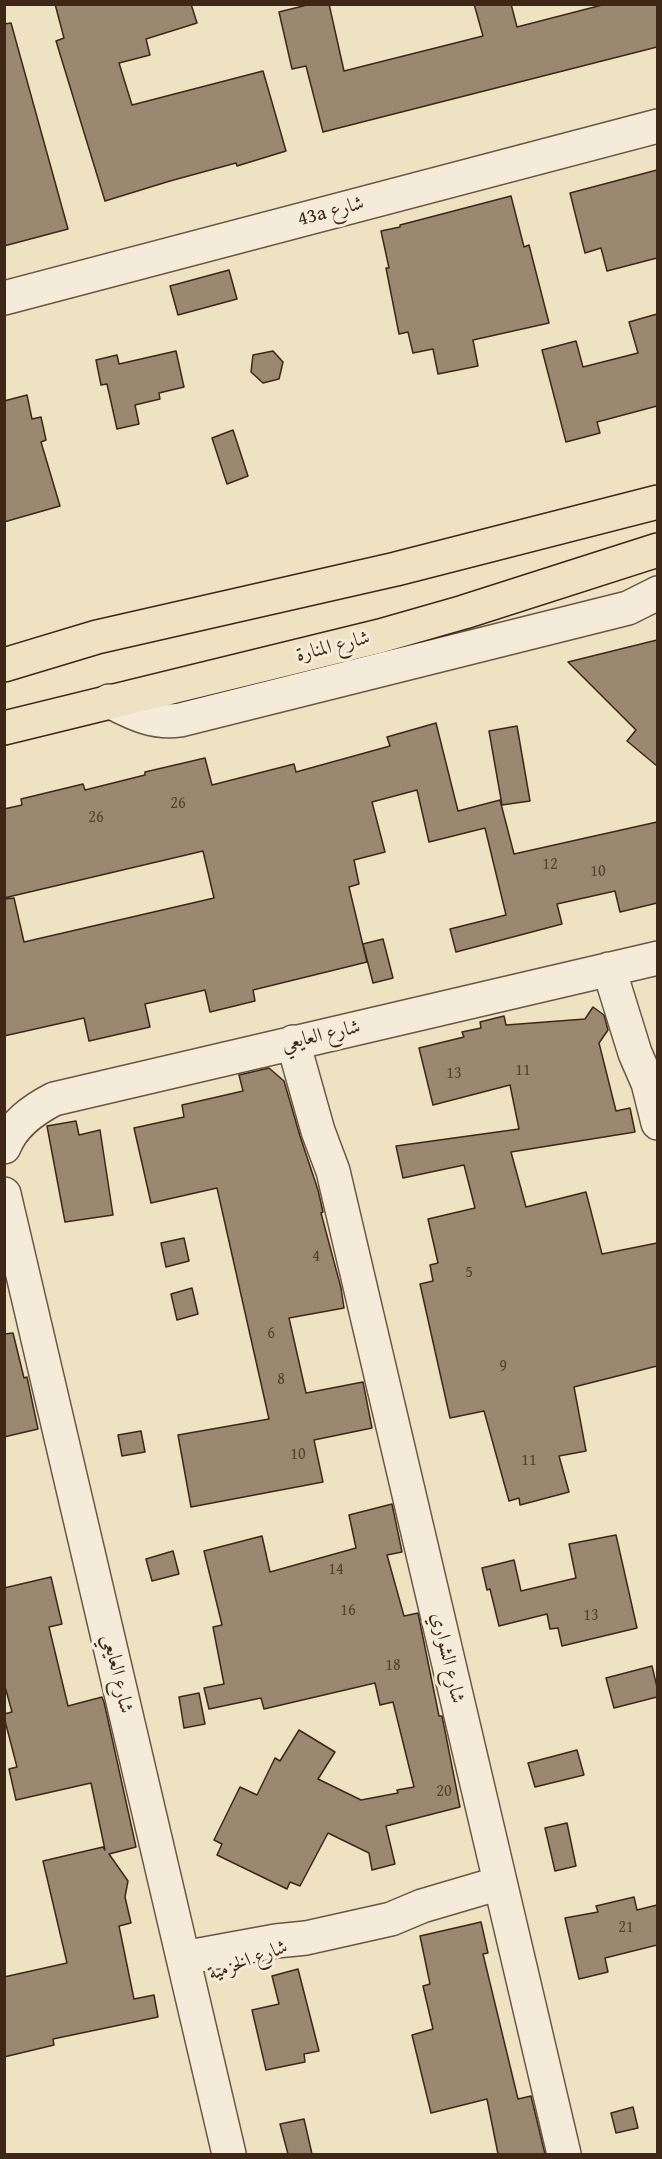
<!DOCTYPE html>
<meta charset="utf-8">
<style>
body{margin:0}
#map{position:relative;width:662px;height:2159px;overflow:hidden;background:#eee2c3;font-family:"Gentium Book Plus",serif}
canvas{display:block}
.frame{position:absolute;inset:0;border:6px solid #3f2718;pointer-events:none}
</style>
<div id="map">
<canvas width="662" height="2159"></canvas>
<div class="frame"></div>
</div>
<script>
const ctx = document.querySelector('canvas').getContext('2d');
ctx.lineJoin = 'round';
function fill(path, color) { ctx.fillStyle = color; ctx.fill(path, 'evenodd'); }
function trace(path, color, width, dash) { ctx.strokeStyle = color; ctx.lineWidth = width; ctx.lineCap = dash ? 'butt' : 'round'; ctx.setLineDash(dash || []); ctx.stroke(path); }
function label(font, color, halo, rows, align = 'center') {
  ctx.font = font + ' "Gentium Book Plus",Amiri,serif'; ctx.lineWidth = 6; ctx.setLineDash([]); ctx.textBaseline = 'middle'; ctx.strokeStyle = halo; ctx.fillStyle = color; for (const [text, x, y, turn = 0] of rows) {
    ctx.save(); ctx.translate(x, y); ctx.rotate((+turn || 0) * Math.PI / 180); ctx.textAlign = isNaN(turn) ? turn : align; if (halo) ctx.strokeText(text, 0, 0); ctx.fillText(text, 0, 0); ctx.restore();
  }
}
const building = new Path2D(`
 M55,4h136l6,19 -51,16 4,16 -31,8 13,42 131,-34 23,80 -49,15 -1,-3 -66,18 -65,20 -49,-160 8,-3z
 M311,4h18l15,67 139,-35 -9,-32h37l6,23 89,-23h51v43l-334,85 -17,-66 -14,3 -13,-57z
 M11,23l57,206 -64,17v-222z
 M657,170v88l-50,13 -6,-23 -16,5 -15,-60z
 M511,196l13,51 5,-2 20,78 -76,17 5,26 -40,8 -5,-25 -20,4 -5,-21 -9,2 -13,-66h3l-8,-37 19,-4v-2z
 M229,270l8,29 -59,16 -8,-29z
 M657,314v92l-60,16 3,11 -34,9 -24,-92 34,-9 7,26 55,-14 -9,-31z
 M176,351l8,36 -25,6 1,6 -25,6 4,19 -22,5 -10,-45 -6,1 -5,-25 21,-5 2,9z
 M273,351l10,11 -4,17 -16,4 -12,-11 2,-17z
 M27,395l5,24 9,-2 5,23 -5,2 19,64 -56,16v-121z
 M233,430l15,46 -21,8 -15,-46z
 M657,640v126l-30,-25 9,-11 -68,-68z
 M436,723l22,88 42,-11 14,54 143,-32v81l-37,9 -5,-21 -58,13 5,20 -106,28 -6,-23 56,-14 -21,-87 -56,14 -12,-52 -45,12 13,50 -31,8 5,24 -10,3 18,75 -114,28 2,11 -45,11 -5,-22 -60,14 5,23 -61,14 -5,-23 -80,18v-137l10,-1 10,44 190,-44 -11,-47 -199,47v-89l18,-4 -1,-6 62,-15 2,6 60,-15v-3l60,-14 7,27 82,-21 2,8 94,-26 -3,-9z
 M517,726l13,75 -28,4 -13,-74z
 M383,939l10,39 -20,5 -10,-39z
 M593,1007l11,8 4,15 -9,13 17,68 14,-3 5,24 -124,20 15,55 60,-15 16,62 55,-11v123l-83,21 12,64 -27,5 10,36 -49,13 -1,-7 -10,3 -25,-90 -34,7 -30,-134 13,-3 -3,-16 8,-2 -10,-44 47,-11 -11,-43 -61,13 -7,-32 123,-17 -9,-44 -77,20 -14,-57 45,-11 -2,-5 19,-4 -1,-6 24,-6 2,9 79,-6z
 M269,1068l15,13 16,55 18,54 5,22 -2,1 20,75 3,20 -55,10 17,75 57,-11 9,46 -58,12 9,42 -132,25 -13,-72 91,-16 -52,-231 -66,15 -17,-75 50,-11 -2,-12 61,-14 -4,-16z
 M76,1121l3,14 21,-5 13,85 -48,7 -18,-96z
 M184,1238l5,23 -23,6 -5,-24z
 M192,1288l6,26 -21,6 -6,-26z
 M13,1333l11,45 3,-1 11,52 -34,8v-103z
 M141,1431l4,21 -23,4 -4,-21z
 M392,1504l10,48 -15,3 17,61 14,-3 21,103h3l4,20 14,71 -74,19 9,38 -23,6 -3,-17 -41,-20 -28,53 -10,-4 -3,7 -70,-34 5,-11 -8,-4 26,-53 17,8 18,-37 5,3 19,-31 36,22 -17,27 43,21 37,-7 -1,-3 17,-3 -21,-85 -13,3 -5,-22 -111,26 -3,-11 -52,11 -5,-21 20,-4 -11,-57 9,-2 -18,-74 58,-15 8,36 86,-24 -7,-33z
 M616,1535l21,93 -75,18 -4,-18 -8,1 -3,-15 -48,12 -9,-37 -3,1 -5,-22 32,-8 7,31 55,-13 -7,-34z
 M173,1551l6,23 -27,7 -6,-22z
 M51,1577l11,47 -13,3 19,79 34,-9 2,5 32,145 -27,7 19,27 -3,16 6,26 -12,3 15,73 20,-4 4,22 -105,22 1,6 -50,12v-80l63,-14 -24,-102 60,-14 2,3 -14,-67 -75,17 -7,-31 8,-2 -13,-50v-3l8,-2 -8,-29v-95z
 M652,1666l5,21v10l-43,11 -8,-30z
 M199,1693l6,31 -21,4 -5,-31z
 M577,1750l7,25 -49,12 -7,-24z
 M567,1823l9,43 -21,5 -10,-43z
 M634,1897l3,13 20,-5v40l-52,13 3,14 -29,7 -14,-61 33,-6 -2,-6z
 M481,1922l7,31 -5,1 35,145 13,-3 14,58h-47l-11,-55 -56,14 -19,-78 21,-6 -10,-43 7,-2 -10,-48z
 M298,1969l21,82 -15,3 1,8 -39,8 -14,-60 27,-6 -7,-28z
 M633,2107l5,21 -22,5 -5,-20z
 M304,2119l8,35h-24l-8,-30z`);
fill(building, '#9a8871');
trace(building, '#3f2718', 1.5);
const minor = new Path2D(`
 M4,298l654,-172
 M109,701c24,12 44,23 71,19l448,-112 30,-15
 M609,969l26,84 13,30 10,40
 M293,1042l25,89 15,40 231,983
 M4,1147c9,-23 29,-37 50,-48l604,-141
 M4,1194l225,960
 M183,1958l93,-17 30,-3 85,-19 31,-13 78,-23`);
const major = new Path2D(`
 M4,665l93,-28 299,-68 262,-67
 M4,728l376,-92 84,-24 194,-62`);
trace(minor, '#6b5643', 36);
trace(major, '#3f2718', 36);
trace(minor, '#f4ecd8', 33);
trace(major, '#eee2c3', 33);
label('16px', '#563f2e', null, [
 ["26",178,804],
 ["26",96,818],
 ["12",550,865],
 ["10",598,872],
 ["11",523,1071],
 ["13",454,1074],
 ["4",316,1257],
 ["5",469,1273],
 ["6",271,1334],
 ["9",503,1367],
 ["8",281,1380],
 ["10",298,1455],
 ["11",529,1461],
 ["14",336,1570],
 ["16",348,1611],
 ["13",591,1616],
 ["18",393,1666],
 ["20",444,1792],
 ["21",626,1928]
]);
label('20px', '#3f2718', '#f4ecd8', [
 ["43a شارع",331,212,-15],
 ["شارع المنارة",333,647,-14],
 ["شارع العايعي",321,1036,-13],
 ["شارع الشواري",447,1658,77],
 ["شارع العايعي",117,1674,77],
 ["شارع الخزمية",248,1961,-20]
]);
</script>
